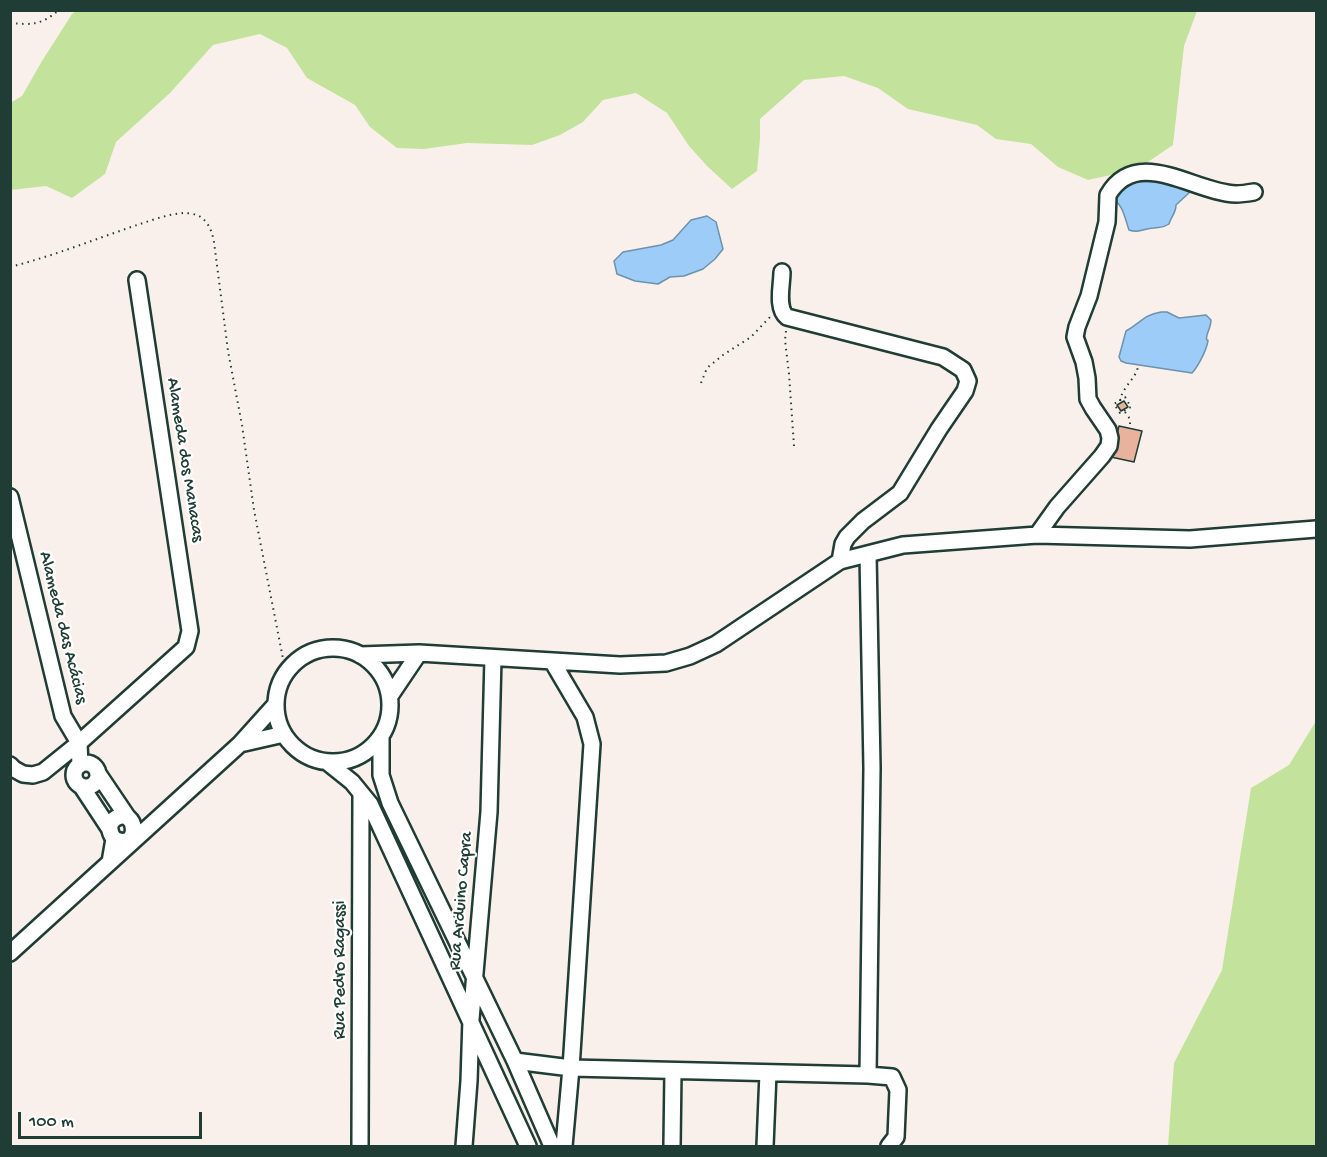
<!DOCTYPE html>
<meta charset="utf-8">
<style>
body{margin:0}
#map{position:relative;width:1327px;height:1157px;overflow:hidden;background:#faf0eb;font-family:"Gochi Hand",sans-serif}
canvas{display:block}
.frame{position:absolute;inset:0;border:12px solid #1f3d34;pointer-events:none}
.scale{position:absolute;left:18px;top:1112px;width:184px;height:27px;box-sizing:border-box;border:3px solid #1f3d34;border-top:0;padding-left:8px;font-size:18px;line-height:21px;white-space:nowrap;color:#1f3d34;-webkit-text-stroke:4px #fff;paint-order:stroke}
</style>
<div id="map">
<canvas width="1327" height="1157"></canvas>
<div class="frame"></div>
<div class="scale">100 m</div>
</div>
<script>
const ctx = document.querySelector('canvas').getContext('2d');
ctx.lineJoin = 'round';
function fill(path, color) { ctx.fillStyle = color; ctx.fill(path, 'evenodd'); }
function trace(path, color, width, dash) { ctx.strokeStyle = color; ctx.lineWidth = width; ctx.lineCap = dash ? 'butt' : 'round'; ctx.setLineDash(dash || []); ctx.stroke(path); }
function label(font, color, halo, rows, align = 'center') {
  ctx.font = font + ' "Gochi Hand",sans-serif'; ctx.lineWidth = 4.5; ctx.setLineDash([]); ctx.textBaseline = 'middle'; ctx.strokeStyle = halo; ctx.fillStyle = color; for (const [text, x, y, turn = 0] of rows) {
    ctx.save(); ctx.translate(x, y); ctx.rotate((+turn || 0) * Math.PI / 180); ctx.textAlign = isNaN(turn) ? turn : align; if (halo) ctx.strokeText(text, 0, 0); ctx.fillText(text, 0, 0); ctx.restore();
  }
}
fill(new Path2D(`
 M76,11h1121l-13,35 -11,99 -25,17 -33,12 -27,6 -30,-13 -27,-23 -35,-5 -19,-14 -69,-16 -30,-21 -34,-12 -40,4 -44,39v20l-3,32 -25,18 -25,-23 -18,-20 -22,-33 -31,-20 -33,7 -20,22 -23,13 -28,10 -65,-2 -43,6 -27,-1 -27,-21 -15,-22 -48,-27 -20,-30 -27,-14 -47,11 -43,48 -54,49 -11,32 -33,24 -26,-12 -35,4 -1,-87 12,-7 20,-35 30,-47z
 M1316,721v425h-148l6,-83 48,-93 29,-182 38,-23z`), '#c3e39c');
const water = new Path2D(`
 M1145,178l39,8 7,5 -15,14c0,8 -5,12 -7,19 -6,4 -8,3 -15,4 -10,0 -15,6 -25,2 -4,-11 -6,-27 -18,-32l17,-16z
 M707,216l9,6 7,27 -8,10 -12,10 -19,7 -14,1 -12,7 -23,-3 -18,-7 -3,-13 9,-9 38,-7 12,-5 18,-20z
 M1161,312h6l12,6 27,-3 5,5c0,5 -2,9 -4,15 -2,10 3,0 0,10 -2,8 -10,23 -15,28l-66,-10 -5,-2 -2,-4 7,-26c15,-8 17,-16 35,-19z`);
fill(water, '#9dccf9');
trace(water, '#6b93aa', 1.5);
const building = new Path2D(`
 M1124,401l4,6 -7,4 -4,-6z
 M1119,426l23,5 -8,31 -23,-5z`);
fill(building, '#e8b29c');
trace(building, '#1f3d34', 1.5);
const minor = new Path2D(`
 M782,272c0,13 -6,36 5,45l156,40 20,13 5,11 -3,10 -26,38 -39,64 -37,28 -16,16 -4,7 -3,17
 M10,497l53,219 16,27 1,22
 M1037,535l20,-28 45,-51 7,-10 1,-8 -2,-8 -15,-22 -5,-9 -1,-21 -3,-16 -9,-25 2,-10 12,-31 18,-74 1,-27c29,-50 87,-2 128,-1 6,0 12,-1 18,-2
 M868,554l4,214 -4,307
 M276 705a57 57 0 1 1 114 0a57 57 0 1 1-114 0Z
 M360,655l59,-2 201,12 46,-2 24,-7 26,-12 124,-83 63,-16 134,-10 153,4 126,-10
 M552,661l33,56 7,27 -21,324 -7,78
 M390,696l29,-43
 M381,736v39l9,28 125,258 37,85
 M240,744l44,-10
 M327,762l25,20 18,22 158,342
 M74 775a12 12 0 1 1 24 0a12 12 0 1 1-24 0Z
 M10,765l4,4 9,5 10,1 10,-3 36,-29 107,-96 4,-16 -53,-351
 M99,775l29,43
 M82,787l27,41
 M110,862l4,-23c-5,-7 -7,-16 2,-21 21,-12 26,34 -2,21
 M10,953l230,-209 36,-40
 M515,1061l56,7 297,7 24,2 6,13 -2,47 -7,9
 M360,1146l1,-353
 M464,1146l5,-65 2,-62 18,-207 4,-154
 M672,1146l1,-75
 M765,1146l3,-73`);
trace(minor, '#1f3d34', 20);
trace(new Path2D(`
 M10,23c23,2 31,2 49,-13
 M10,267c43,-11 83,-27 124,-41 16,-5 33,-12 50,-13 4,0 10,1 13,2 11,5 15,16 17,27l14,109 14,74 12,85 32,164
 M786,331l-1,9 4,34 5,72
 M701,383l6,-15 16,-13 28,-18 19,-20
 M1125,397l6,10 -11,6 -6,-9z
 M1120,401c2,-14 15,-21 18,-34
 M1125,412l5,7v9`), '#1f3d34', 2, [1.5, 4.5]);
trace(minor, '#fff', 15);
label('18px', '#1f3d34', '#fff', [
 ["Alameda dos Manacas",184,460,81],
 ["Alameda das Acácias",62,628,76],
 ["Rua Arduino Capra",462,901,-85],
 ["Rua Pedro Ragassi",341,970,-90]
]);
</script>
